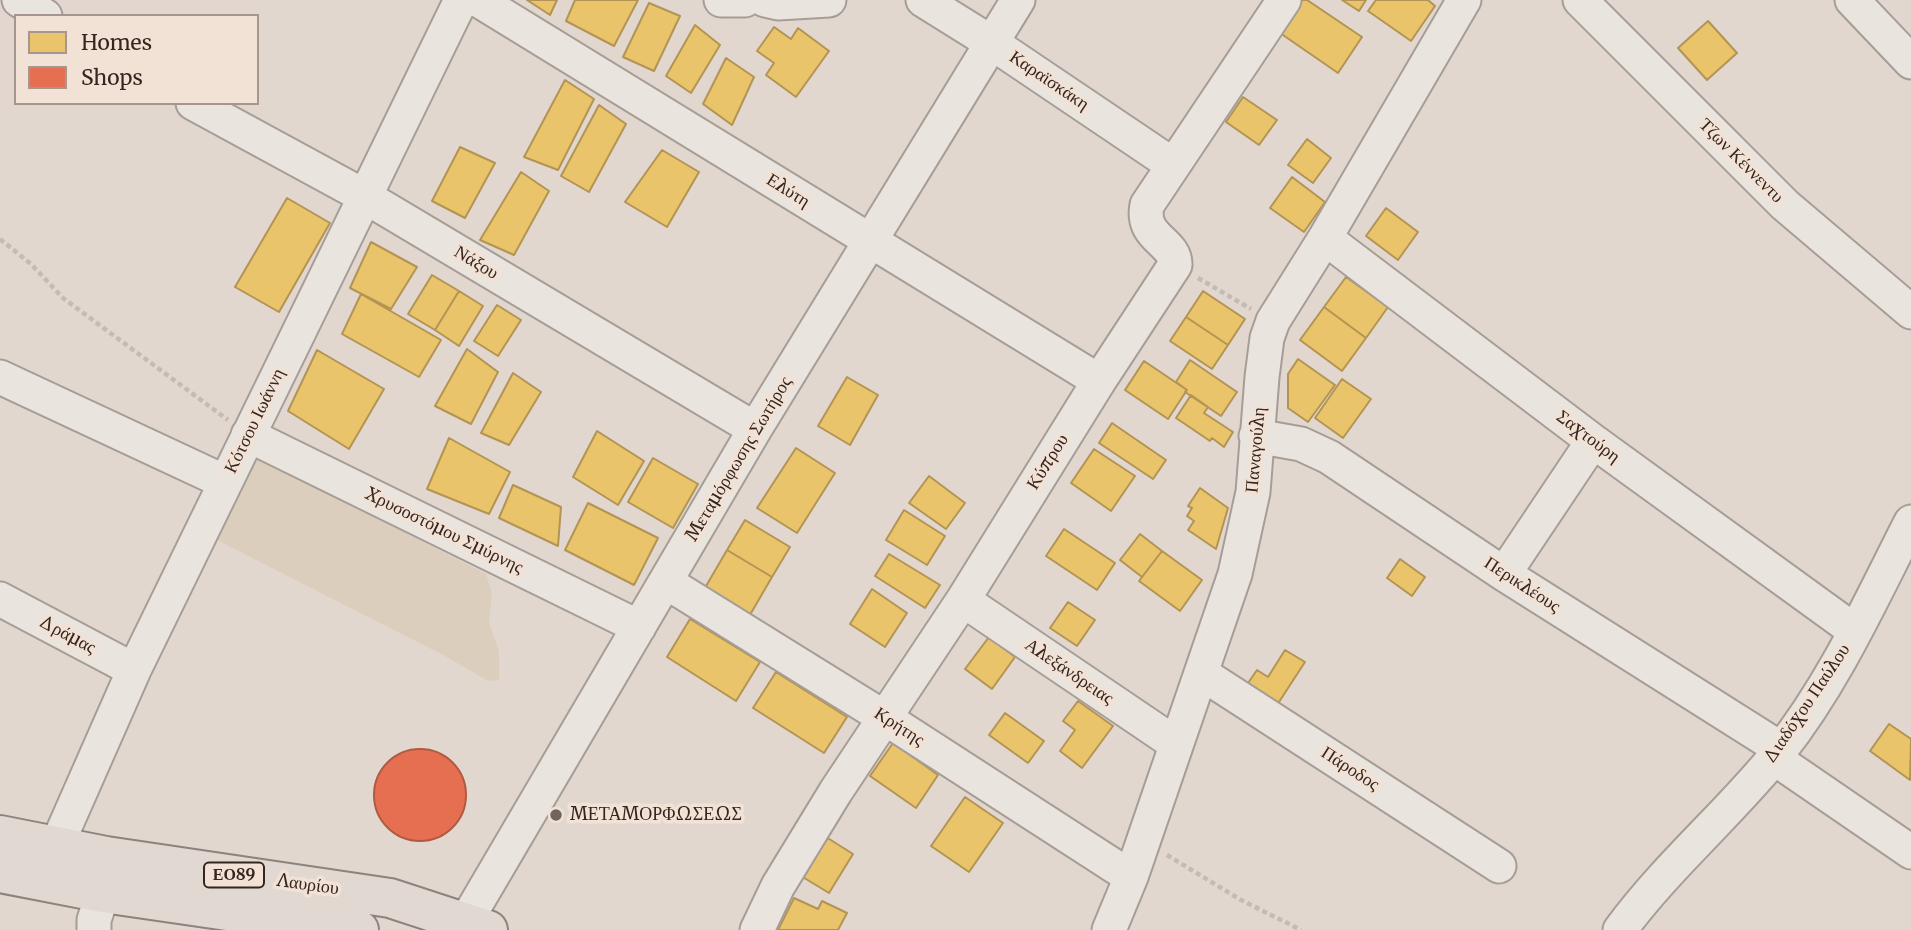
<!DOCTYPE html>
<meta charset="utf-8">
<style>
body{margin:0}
#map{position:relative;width:1911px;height:930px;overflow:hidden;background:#e1d7ce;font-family:Merriweather,serif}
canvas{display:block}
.legend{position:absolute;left:14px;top:14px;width:245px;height:91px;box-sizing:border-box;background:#f1e2d5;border:2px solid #a6968d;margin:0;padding:9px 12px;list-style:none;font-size:21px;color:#352520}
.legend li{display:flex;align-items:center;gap:14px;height:35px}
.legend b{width:35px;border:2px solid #a6968d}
</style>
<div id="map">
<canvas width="1911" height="930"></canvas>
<ul class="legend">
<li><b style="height:19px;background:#e9c46a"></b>Homes</li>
<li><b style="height:19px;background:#e76f51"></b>Shops</li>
</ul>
</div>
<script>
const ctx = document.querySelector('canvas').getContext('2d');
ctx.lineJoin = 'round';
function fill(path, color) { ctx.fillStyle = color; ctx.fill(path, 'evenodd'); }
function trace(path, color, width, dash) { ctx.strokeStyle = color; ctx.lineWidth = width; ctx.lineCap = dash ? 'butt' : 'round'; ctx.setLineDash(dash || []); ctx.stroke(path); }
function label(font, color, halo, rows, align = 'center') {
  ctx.font = font + ' Merriweather,serif'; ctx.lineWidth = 7; ctx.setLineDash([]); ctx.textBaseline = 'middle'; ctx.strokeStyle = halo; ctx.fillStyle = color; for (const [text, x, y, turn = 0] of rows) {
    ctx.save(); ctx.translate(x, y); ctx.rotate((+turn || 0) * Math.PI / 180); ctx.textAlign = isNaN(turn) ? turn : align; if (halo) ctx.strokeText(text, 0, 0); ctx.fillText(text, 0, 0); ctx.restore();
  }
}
fill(new Path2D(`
 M251,454l235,120 6,19 -3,30 10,28v29l-11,1 -43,-25 -234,-119z`), '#dccebd');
const homes = new Path2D(`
 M527,0h30l-7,15z
 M575,0h63l-24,46 -48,-25z
 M1302,0h5l55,37 -24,36 -58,-40z
 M1342,0h24l-7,11z
 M1376,0h52l7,6 -24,35 -43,-30z
 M649,3l31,13 -26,55 -31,-14z
 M1708,21l29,32 -30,27 -29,-32z
 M695,25l25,20 -29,48 -25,-17z
 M774,27l17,12 7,-11 31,23 -33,46 -30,-22 8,-12 -17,-12z
 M726,58l28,19 -22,48 -29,-21z
 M565,80l29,19 -36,71 -34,-13z
 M1243,97l34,23 -18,25 -33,-23z
 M599,105l27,19 -37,68 -28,-16z
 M1307,139l24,19 -18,25 -25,-18z
 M460,147l35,16 -30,55 -33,-17z
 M662,150l37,22 -32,55 -42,-25z
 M521,172l28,19 -35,64 -34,-15z
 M1292,177l33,25 -21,30 -34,-24z
 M287,198l43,25 -51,89 -44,-25z
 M1386,208l32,24 -20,28 -32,-24z
 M371,242l46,25 -26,42 -41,-21z
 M432,275l27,16 -24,39 -27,-16z
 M1346,277l42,30 -22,31 -42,-31z
 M459,291l24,15 -24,40 -24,-16z
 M1203,291l42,28 -17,26 -42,-28z
 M361,294l80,46 -22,37 -77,-43z
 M497,305l24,15 -23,36 -24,-15z
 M1324,307l42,31 -24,33 -42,-31z
 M1186,317l42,28 -16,24 -42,-28z
 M467,349l31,23 -27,52 -36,-18z
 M317,350l67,39 -35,60 -61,-38z
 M1298,359l37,26 -27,37 -20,-14v-34z
 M1190,360l47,32 -16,24 -36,-24 2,-2 -11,-8z
 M1144,361l43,29 -19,29 -43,-29z
 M513,373l28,19 -32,53 -28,-12z
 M847,377l31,18 -28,50 -32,-19z
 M1342,379l29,20 -28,39 -28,-20z
 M1191,395l17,12 -4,6 29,19 -9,15 -12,-9 -2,3 -34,-23z
 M1112,423l54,37 -13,19 -54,-36z
 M597,431l47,30 -26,44 -45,-28z
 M449,438l61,34 -21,42 -62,-25z
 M796,448l39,25 -38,60 -40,-25z
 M1094,449l41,27 -24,35 -40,-28z
 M653,458l45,26 -25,44 -45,-26z
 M929,476l36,27 -19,26 -37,-26z
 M513,485l48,22 -3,39 -59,-28z
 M1200,488l28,20 -12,41 -28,-19 6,-9 -7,-5 5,-8 -4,-2z
 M588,503l70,35 -24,47 -69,-35z
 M904,510l41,26 -18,29 -41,-25z
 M745,520l45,27 -18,30 -45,-27z
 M1064,529l51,34 -18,27 -51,-34z
 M1140,534l22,17 -20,26 -22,-17z
 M727,550l45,27 -25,43 -45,-27z
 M1162,551l40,29 -22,31 -41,-30z
 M889,554l51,31 -15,23 -50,-32z
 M1400,559l25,18 -13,19 -25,-18z
 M872,589l35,24 -22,34 -35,-23z
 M1068,602l27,18 -18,26 -27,-18z
 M690,619l70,43 -24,39 -69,-44z
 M989,637l26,20 -23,32 -27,-20z
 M1285,650l20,12 -28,43 -31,-19 11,-16 11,7z
 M776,672l71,45 -23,36 -71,-45z
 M1078,701l35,25 -31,42 -22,-17 15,-21 -12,-9z
 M1005,713l39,28 -16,22 -39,-28z
 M1889,724l22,15 -1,41 -40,-29z
 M893,743l45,32 -22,33 -46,-32z
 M965,797l38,26 -34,49 -38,-26z
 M826,837l27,17 -24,39 -28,-17z
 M794,898l24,11 4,-8 25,12 -9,17h-60z`);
fill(homes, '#e9c46a');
trace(homes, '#b39454', 2);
const shops = new Path2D(`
 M374 795a46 46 0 1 1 92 0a46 46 0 1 1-92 0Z`);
fill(shops, '#e76f51');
trace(shops, '#b25942', 2);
const minor = new Path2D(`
 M19,0l26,16
 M478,0l621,381
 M721,0h24
 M765,0l13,3 51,-3
 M923,0l69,43 181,122
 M1580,0l205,205 126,107
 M1852,0l59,62
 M193,103l171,93 391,233
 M1325,238l268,203 262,190
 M0,377l225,105
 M248,435l391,192
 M1256,436l45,8 28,13 175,117 277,175
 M1504,574l89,-133
 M666,582l219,136 246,159
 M0,599l134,71
 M963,600l213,144
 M1201,673l298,193
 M1774,758l137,94
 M56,847l78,-177 327,-670
 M466,921l289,-492 263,-429
 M94,930v-10l9,-27
 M757,930l21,-44 58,-95 127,-191 136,-219 76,-116c1,-24 -35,-26 -28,-60l137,-205
 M1109,930l22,-53 104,-303 18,-82 9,-115 5,-39 6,-17 52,-83 139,-238
 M1620,930c47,-64 109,-116 159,-178 55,-69 92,-152 132,-230`);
const major = new Path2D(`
 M0,835l106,21 284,42 98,32
 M0,873l103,20 256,37`);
trace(minor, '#a79d97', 37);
trace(major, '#8c837e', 42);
trace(new Path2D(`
 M0,239l31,25 32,34 165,122
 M1198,278l53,31
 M1167,855l74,45 60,30`), '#c2bbb6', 4.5, [5, 3.5]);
trace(minor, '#eae4df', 33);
trace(major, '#e1d8d1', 38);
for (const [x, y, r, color] of [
 [556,815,7,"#71635d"]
]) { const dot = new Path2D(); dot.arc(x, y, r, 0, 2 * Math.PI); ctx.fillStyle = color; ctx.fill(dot); trace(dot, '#f1e2d5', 2.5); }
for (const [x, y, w] of [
 [234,875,60]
]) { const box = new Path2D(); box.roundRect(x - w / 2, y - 12.5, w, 25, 5); ctx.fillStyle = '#f1e2d5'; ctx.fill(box); trace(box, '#352520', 2); }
label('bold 16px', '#352520', null, [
 ["ΕΟ89",234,875]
]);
label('18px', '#352520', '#f1e2d5', [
 ["Καραϊσκάκη",1049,81,34],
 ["Τζων Κέννεντυ",1741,161,45],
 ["Ελύτη",788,191,32],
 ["Νάξου",476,263,31],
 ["Κότσου Ιωάννη",255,421,-64],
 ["Σαχτούρη",1588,437,37],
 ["Παναγούλη",1256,450,-85],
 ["Μεταμόρφωσης Σωτήρος",739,459,-59],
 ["Κύπρου",1048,462,-58],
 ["Χρυσοστόμου Σμύρνης",444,531,26],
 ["Περικλέους",1522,585,33],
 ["Δράμας",67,635,28],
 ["Αλεξάνδρειας",1069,672,34],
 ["Διαδόχου Παύλου",1807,704,-56],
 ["Κρήτης",899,727,33],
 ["Πάροδος",1350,769,33],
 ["Λαυρίου",308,885,8]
]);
label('18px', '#352520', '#f1e2d5', [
 ["ΜΕΤΑΜΟΡΦΩΣΕΩΣ",570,815]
], 'left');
</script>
